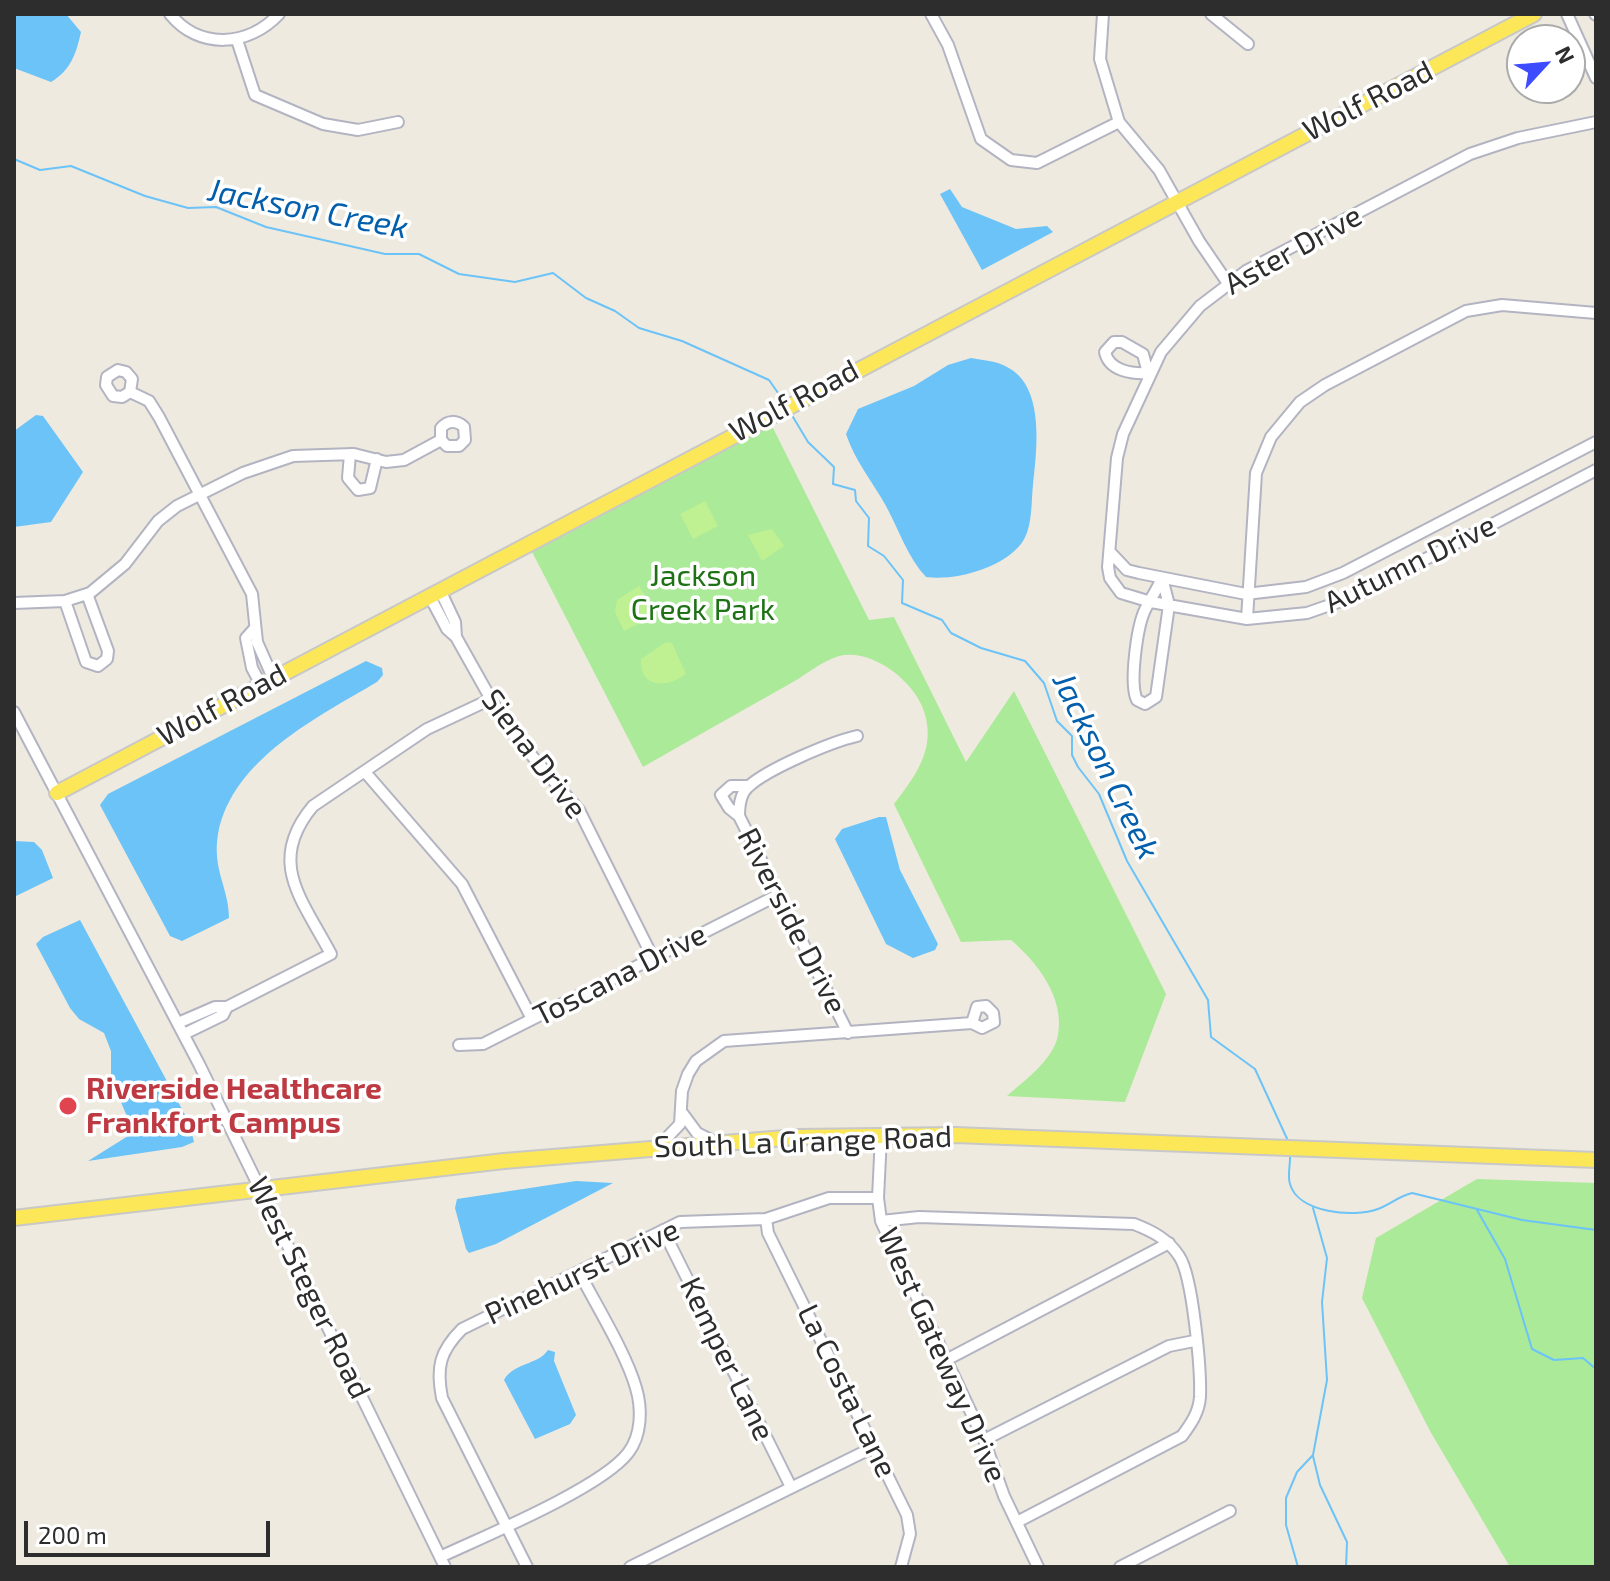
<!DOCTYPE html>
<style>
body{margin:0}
#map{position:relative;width:1610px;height:1581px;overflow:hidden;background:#efeadf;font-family:"Exo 2",sans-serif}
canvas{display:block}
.frame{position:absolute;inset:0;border:16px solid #2d2d2d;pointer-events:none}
.north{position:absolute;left:1506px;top:24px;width:80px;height:80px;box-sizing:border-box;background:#fff;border:2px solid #ababab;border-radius:50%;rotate:64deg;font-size:22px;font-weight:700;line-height:32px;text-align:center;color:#2d2d2d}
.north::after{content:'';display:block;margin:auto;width:28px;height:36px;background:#3d4cff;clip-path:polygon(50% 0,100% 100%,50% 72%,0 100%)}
.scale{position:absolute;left:24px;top:1521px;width:246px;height:36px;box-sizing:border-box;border:4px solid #2d2d2d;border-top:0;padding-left:10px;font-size:24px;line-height:28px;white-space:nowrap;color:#2d2d2d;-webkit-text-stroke:6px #fff;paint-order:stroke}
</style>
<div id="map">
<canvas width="1610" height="1581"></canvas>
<div class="frame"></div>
<div class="north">N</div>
<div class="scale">200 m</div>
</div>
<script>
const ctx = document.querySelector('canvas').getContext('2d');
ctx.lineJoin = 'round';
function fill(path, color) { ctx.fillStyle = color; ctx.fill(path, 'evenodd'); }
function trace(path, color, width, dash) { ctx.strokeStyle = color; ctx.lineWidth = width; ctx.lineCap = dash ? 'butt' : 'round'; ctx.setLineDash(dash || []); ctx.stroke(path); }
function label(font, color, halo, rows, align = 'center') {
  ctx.font = font + ' "Exo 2",sans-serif'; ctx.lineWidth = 7; ctx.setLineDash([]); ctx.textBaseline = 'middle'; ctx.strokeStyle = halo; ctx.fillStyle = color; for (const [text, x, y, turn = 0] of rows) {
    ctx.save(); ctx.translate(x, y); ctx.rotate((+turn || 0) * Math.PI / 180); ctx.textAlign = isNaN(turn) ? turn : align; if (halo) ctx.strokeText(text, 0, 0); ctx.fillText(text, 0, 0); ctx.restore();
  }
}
fill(new Path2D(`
 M768,418l101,202 25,-3 72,145 48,-71 152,303 -41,108 -118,-6c17,-15 47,-37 51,-61 7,-37 -21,-73 -47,-95l-50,2 -67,-138c24,-31 44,-59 28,-98 -12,-28 -52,-58 -83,-50 -18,5 -37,22 -53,30 -48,27 -96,54 -143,81l-113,-219z
 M1477,1179l119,4v384h-86l-80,-136 -68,-133 14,-60z`), '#abea98');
fill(new Path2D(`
 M705,501l13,25 -25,13 -13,-25z
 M772,529l12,17 -22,15 -14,-26z
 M639,586l17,29 -32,16 -9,-19 2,-12z
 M666,642l6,1 14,31c-18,14 -47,15 -45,-15z`), '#bff193');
fill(new Path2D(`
 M14,14h52l15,18c-5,22 -10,38 -30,50l-37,-14z
 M950,189l12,18 54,22 31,-3 6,6 -71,38 -42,-76z
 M971,358c11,2 26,3 36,9 38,19 30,82 26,118 -2,17 0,44 -12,59 -19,24 -65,37 -95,33 -18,-19 -27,-47 -40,-71 -14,-25 -31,-45 -40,-72l12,-25 56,-23 34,-21z
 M36,415l7,1 40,56 -32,50 -37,5v-96z
 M366,661l16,7 1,7 -6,7c-59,35 -145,77 -159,152 -6,36 11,54 11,84l-47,23 -12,-5 -70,-131 8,-11z
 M879,817h7l14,53 38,74 -3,6 -22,8 -27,-14 -51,-105 7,-10z
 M14,841l20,1 8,8 11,28 -39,19z
 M80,920l109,202 5,20 -12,5 -94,14 40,-25 4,-8 -21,-49v-28l-7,-18 -25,-14 -9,-11 -34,-64 7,-7z
 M576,1181l37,2 -117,61 -27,9 -3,-4 -11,-41 2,-9z
 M548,1350l7,2 -1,9 22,54 -6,9 -35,15 -31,-59c9,-17 34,-15 44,-30z`), '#6bc3f8');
trace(new Path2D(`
 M14,159l26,11 31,-4 74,30 43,12 28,-1 50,20 119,27h34l40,20 56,8 38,-9 33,25 29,13 24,17 43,13 87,39 16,23
 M790,412l18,30 26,25 -1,17 22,6 1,11 13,17 -1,28 16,10 19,24 -1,23 40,17 9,13 30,15 44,13 19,22 13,38 15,15v19l6,12 21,27 28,67 81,139 3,37 44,32 34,74
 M1290,1153c1,9 -3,23 0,31 8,29 64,34 88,25 13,-5 21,-13 34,-16l110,27 74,10
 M1477,1210l28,49 27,90 22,11 29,-2 13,11
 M1313,1456l7,29 27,57 -1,25
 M1298,1567l-12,-42v-27l11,-26 16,-17 14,-75 -5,-78 5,-44 -14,-50`), '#6bc3f8', 2);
const minor = new Path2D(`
 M170,14c29,36 78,33 109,0
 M931,14l17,31 33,94 30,21 26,3 82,-41
 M1103,14l-3,45 19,63 40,48 40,71 28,41
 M1211,14l37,30
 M1567,14l29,64
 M1595,14l1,1
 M237,40l18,55 68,29 35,6 40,-8
 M1596,122l-78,16 -48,16 -224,117 -46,35 -39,46 -38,82 -6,24 -9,109 2,11 11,15 30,9 96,17 60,-6 46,-16 243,-127
 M1114,342h8l21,12 5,19c-16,1 -39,-2 -43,-21z
 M130,392l-8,5 -9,-1 -7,-11 1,-8 11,-7 8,2 6,7 -2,13 19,9 10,16 93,177 5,48 16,36
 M350,454l-2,24 10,12 12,-2 7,-29
 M1110,552l17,18 12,3 107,21 60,-7 37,-14 253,-131
 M1162,578l7,27 -13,92 -11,7 -8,-4c-8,-16 0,-71 7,-88 5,-11 13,-22 18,-34z
 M440,590l15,32 1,15
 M429,595l18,34 9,8 50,89 73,84 74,148
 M65,601l21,61 12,4 9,-7 1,-8 -21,-57
 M14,603l51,-2 25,-8 35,-29 33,-43 19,-15 66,-33 50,-17 61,-2 32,8 18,-2 37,-20 6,6h12l6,-6 -1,-13c-8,-7 -16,-7 -23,1v12
 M1247,619l9,-146 15,-36 29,-35 25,-17 141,-74 36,-6 94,8
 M255,628l-9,10 6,30 9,17
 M14,712l185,352 246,503
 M365,772l97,112 70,135
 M739,816l-10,-8 -8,-13 10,-9h18
 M178,1023l37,-16h12
 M848,1033l-109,-217c0,-10 1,-22 9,-29 19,-18 83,-45 109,-51
 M184,1034l39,-19 4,-8 104,-53c-29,-55 -65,-92 -18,-148l114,-77 62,-29
 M459,1045l24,-1 295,-149
 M683,1114l14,19 18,9
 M881,1136l-3,62 3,23 103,219 20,56 34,71
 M659,1146l21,-22 2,-33 6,-17 8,-13 28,-20 248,-18 10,5 12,-6 -1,-9 -7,-7 -9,1 -5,16
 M766,1219l2,14 139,282 3,19 -9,33
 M881,1221l38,-4 215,7c18,7 34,15 45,32 14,20 22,115 21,141 -1,16 -10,28 -18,39l-165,86
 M663,1230l128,257
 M946,1360l223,-117
 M984,1440l185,-94 25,-5
 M440,1557c45,-21 161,-69 188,-104 14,-18 14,-45 8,-65 -10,-35 -40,-83 -57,-116
 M527,1567l-85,-169c-6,-31 -2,-47 20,-69l218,-107 86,-3 63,-21h49
 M630,1567l244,-120
 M1120,1567l110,-56`);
const major = new Path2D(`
 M57,793l1477,-779
 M14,1218l490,-57 293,-24 158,-2 641,25`);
trace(minor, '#b3b4c2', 14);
trace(major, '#c8c8c8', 18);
trace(minor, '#fff', 10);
trace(major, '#fce758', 14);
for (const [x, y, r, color] of [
 [68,1106,10,"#e0444e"]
]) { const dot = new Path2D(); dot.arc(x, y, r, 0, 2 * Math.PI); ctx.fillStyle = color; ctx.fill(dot); trace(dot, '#fff', 3); }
label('30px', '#2d2d2d', '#fff', [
 ["Wolf Road",1368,101,-27],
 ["Aster Drive",1293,250,-29],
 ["Wolf Road",794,401,-28],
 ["Autumn Drive",1410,564,-26],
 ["Wolf Road",222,705,-28],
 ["Siena Drive",534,754,53],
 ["Riverside Drive",792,921,63],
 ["Toscana Drive",620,975,-27],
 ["South La Grange Road",803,1142,-2],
 ["Pinehurst Drive",582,1272,-25],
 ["West Steger Road",309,1288,64],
 ["West Gateway Drive",942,1355,66],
 ["Kemper Lane",727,1359,64],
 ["La Costa Lane",847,1391,64]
]);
label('30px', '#1e7215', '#fff', [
 ["Jackson",703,576],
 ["Creek Park",703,610]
]);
label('bold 30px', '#be3a42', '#fff', [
 ["Riverside Healthcare",86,1089],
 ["Frankfort Campus",86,1123]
], 'left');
label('italic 32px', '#035fac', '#fff', [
 ["Jackson Creek",308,209,11],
 ["Jackson Creek",1106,766,64]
]);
</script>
